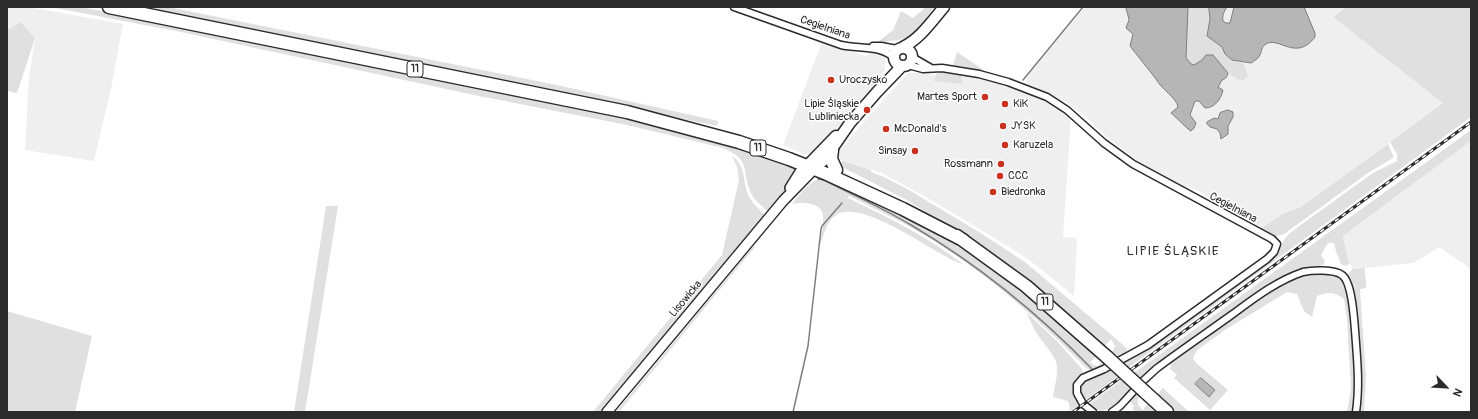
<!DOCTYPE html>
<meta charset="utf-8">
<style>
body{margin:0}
#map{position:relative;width:1478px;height:419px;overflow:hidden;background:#fff;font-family:Pangolin,sans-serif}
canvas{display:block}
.frame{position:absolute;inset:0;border:8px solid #2b2b2b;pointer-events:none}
.north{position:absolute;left:1426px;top:367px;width:40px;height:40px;-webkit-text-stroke:3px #fff;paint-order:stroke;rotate:115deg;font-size:11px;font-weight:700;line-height:16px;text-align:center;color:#2b2b2b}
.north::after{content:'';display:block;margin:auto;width:14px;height:18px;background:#2b2b2b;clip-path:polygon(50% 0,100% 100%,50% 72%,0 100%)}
</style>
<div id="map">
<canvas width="1478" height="419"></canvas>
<div class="frame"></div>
<div class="north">N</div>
</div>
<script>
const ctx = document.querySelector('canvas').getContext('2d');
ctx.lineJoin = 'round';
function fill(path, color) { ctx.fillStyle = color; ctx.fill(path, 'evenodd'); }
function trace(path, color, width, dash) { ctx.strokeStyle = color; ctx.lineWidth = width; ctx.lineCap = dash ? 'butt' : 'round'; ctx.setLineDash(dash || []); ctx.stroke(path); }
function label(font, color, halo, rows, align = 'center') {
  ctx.font = font + ' Pangolin,sans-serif'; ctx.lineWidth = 3; ctx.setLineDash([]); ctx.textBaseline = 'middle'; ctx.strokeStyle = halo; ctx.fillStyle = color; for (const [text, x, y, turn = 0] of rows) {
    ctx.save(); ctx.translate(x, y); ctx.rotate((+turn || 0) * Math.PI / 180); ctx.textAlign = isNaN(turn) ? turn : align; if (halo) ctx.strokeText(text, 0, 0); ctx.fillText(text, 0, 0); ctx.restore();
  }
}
fill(new Path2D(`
 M7,7h21l95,17 -12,65 -17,72 -69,-11 4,-72 6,-40 -14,-16 -14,8z
 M1085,7h261l-13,10 111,85 -86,64 -57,41 -19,7 -20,14 -69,-40 -11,-2 -44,-25 -31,-24 -20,-19 -20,-15 -41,-20 3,-9z
 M822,42l44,14 3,-3h9l5,3 3,3 -2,10 2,1 -9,13 -45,53 -16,15 -5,3h-7l-21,-9z
 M920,71l15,4 5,-4 38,6 61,19 20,11 12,10 -8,120 14,1 -3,58 -37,-30 -21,-15 -92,-55 -42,-23 -39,-12 -4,-1 -3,-3 1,-5 71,-79h10z
 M1471,141v128l-32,-22 -25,16 -60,6 -5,-6 -6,-27z
 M1119,375l4,4 -35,27 -4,-5z`), '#efefef');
fill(new Path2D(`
 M50,7h28l32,5 549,111 135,41c6,13 -15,36 -23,46h-5c-5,-5 -12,-10 -15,-17 -10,-22 1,-33 -28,-45l-96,-23 -153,-30 -293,-63z
 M134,7h34l389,78 161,36 -1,5z
 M926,7h8c-16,22 -17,33 -47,34l-2,3h-6v-3l14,-11 8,-19 12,7z
 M1188,7h21l1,12 -2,7 7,17 7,4 3,7 7,6 11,3 5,13 -5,4c-11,0 -15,-10 -23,-16 -3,-4 -9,-6 -14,-9l-4,5 -8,5 -3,-1 -5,-6z
 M1346,7h125v110l-343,251 -6,-5 42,-26 105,-76 7,-6 8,-15 5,-6 13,-10 71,-51 24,-12v-7l-7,-12 53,-39 -110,-86z
 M21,22l14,16 -18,55 -10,-2v-61z
 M957,52l31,21 -35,-8z
 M941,72l20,4 2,8 -29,-3 3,-7z
 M1471,130v11l-128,95 6,28 -4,2 -4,-2 -5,-13 -2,-8h-6l-2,3 -5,9 4,7 -2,3 -20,5 -141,91 -22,19 -6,-7z
 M1388,144l5,11v3l-25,15 -84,61 -9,3 -16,-7 23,-16 19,-7z
 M732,156c15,10 10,27 17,41 4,7 10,12 15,17v5l-161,193h-10l129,-157 17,-75 -2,-13z
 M843,161l28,9v2l13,5 25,13 70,42 46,30 97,82 5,5 -1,5 -9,5 -5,-5 3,-8 -4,-7 -7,8 -144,-114 -55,-34 -65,-33 -1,-1z
 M821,179l124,56 77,54 75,66 -7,8 7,3 7,-4 2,3 -12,5 -7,-1c-52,-54 -107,-102 -173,-140 -21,-12 -43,-22 -65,-33l-1,2c41,20 81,39 116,67 -6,-3 -13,-5 -19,-9 -21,-11 -86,-57 -109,-41 -9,6 -12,20 -16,30 1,-9 4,-21 3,-30 -2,-13 -21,-13 -31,-11 8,-10 16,-23 29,-25z
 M326,206h12l-33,206h-11z
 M753,247h2l-136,165h-3z
 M1353,268l1,1 11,-1c-1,7 2,13 1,20l-6,1v2l6,85 -2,36h-7l3,-20 -13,-117z
 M1310,272c19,0 30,1 38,20l9,81 -3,39h-7l4,-23 -4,-70 -3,-20c-10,-8 -16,-7 -27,-3l-5,21 -8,-6 -7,-17 -10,-2 -59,36 -31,22 -4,8 3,5 32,27 -18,20 -36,-32 3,-3 -8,-7 2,-1 -1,-4 1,-2c44,-31 89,-70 139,-89z
 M7,311l85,25 -17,76h-68z
 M1026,312l31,29 25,28 1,6c-13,11 -11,15 -3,29l-11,8 1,-4 -2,-7 -15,-4c1,-9 5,-21 4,-31 -2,-13 -15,-23 -21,-34 -4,-6 -6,-13 -10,-20z
 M1111,368l8,7 -35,26c-13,-21 12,-26 27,-33z
 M1123,379l10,9c-13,14 -25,31 -45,18z
 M1163,388l26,24h-13l-19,-17z
 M1136,391l4,4c-4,6 -3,10 3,15l6,-8 11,10h-24l-4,-4 2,-2 -4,-5z`), '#e0e0e0');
const water = new Path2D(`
 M1126,7h62l-2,51 5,6 3,1 8,-5 4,-5h7l15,18c-1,4 -2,6 -6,7l-4,7 5,3c-2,9 -8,18 -18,18l-6,-7h-4l-5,14 6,8 -2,5 -3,3c-4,-2 -15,-14 -20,-18l7,-6c-1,-9 -17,-18 -22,-28l-26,-33 3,-12 -7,-6 3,-8z
 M1209,7h18c-3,5 -5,8 -4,14l3,2h4l4,-16h70l11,26v4c-19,25 -36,-1 -49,7 -5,3 -4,7 -6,11 -2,4 -6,6 -9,8l-19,-3 -7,-6 -3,-7 -15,-11 3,-17z
 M1228,110l5,2v5l-5,9v8l-7,5 -1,-6 -3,-4 -7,-2 -3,-3v-2l7,-4 4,1 2,-6z
 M1201,378l14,12 -6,7 -14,-13z`);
fill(water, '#b6b6b6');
trace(water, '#7e7e7e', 1);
trace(new Path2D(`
 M1023,80l60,-73
 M818,179l6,1c29,15 59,28 87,45 66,39 127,88 181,144
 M793,412l15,-66 13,-117 1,-3 20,-23`), '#7e7e7e', 1.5);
const street = new Path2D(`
 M734,7l107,38c17,4 38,0 52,12
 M873,46h8l16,3
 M912,57l19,11
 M908,65l15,4 19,-1 37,6 29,8 39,15 20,13 37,33 29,21 139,75 5,5 -3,8 -7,7 -119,86 -44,24 -21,9 -6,7v8l6,11 10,8
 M1112,412l8,-6 23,-25 13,-12c24,-18 49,-35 74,-53 22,-16 46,-35 73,-44 9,-2 31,-3 39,3 10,7 12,43 13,55 2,28 5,54 1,82`);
const secondary = new Path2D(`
 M790,188l10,-16 7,-6
 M607,412l176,-211 31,-32`);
const primary = new Path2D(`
 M903,47c17,-8 29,-26 41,-40
 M894 57a9 9 0 1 1 18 0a9 9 0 1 1-18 0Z
 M807,166l29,-30
 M814,169l11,-10 25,-36 27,-31 25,-26`);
const highway = new Path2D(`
 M109,7l518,105 112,30 50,17 38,15 76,35 60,31
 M832,150l-1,9 5,11
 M957,236l69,50 81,71
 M1145,392l22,20`);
trace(street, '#2b2b2b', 9);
trace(secondary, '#2b2b2b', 12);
trace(primary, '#2b2b2b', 13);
trace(highway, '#2b2b2b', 15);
trace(street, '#fff', 6);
trace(secondary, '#fff', 9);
trace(primary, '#fff', 10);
trace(highway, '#fff', 12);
const rail = new Path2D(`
 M1073,412l398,-290`);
trace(rail, '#2b2b2b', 3);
trace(rail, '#fff', 1.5, [4.5]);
const highwayBridge = new Path2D(`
 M1107,357l38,35`);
trace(highwayBridge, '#2b2b2b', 15, []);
trace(highwayBridge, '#fff', 12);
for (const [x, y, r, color] of [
 [831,80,4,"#c8321e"],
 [985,97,4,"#c8321e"],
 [1005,104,4,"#c8321e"],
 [867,110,4,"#c8321e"],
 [1003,126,4,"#c8321e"],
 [886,129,4,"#c8321e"],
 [1005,145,4,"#c8321e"],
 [915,151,4,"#c8321e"],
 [1001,164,4,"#c8321e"],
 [1000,176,4,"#c8321e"],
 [993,192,4,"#c8321e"]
]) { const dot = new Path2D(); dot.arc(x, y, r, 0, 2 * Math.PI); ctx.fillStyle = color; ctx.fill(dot); trace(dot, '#fff', 1.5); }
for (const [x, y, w] of [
 [415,69,16],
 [758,148,16],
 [1045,302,16]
]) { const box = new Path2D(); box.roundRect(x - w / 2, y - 8, w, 16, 3); ctx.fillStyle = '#fff'; ctx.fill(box); trace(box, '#2b2b2b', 1); }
label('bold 10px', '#2b2b2b', null, [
 ["11",415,69],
 ["11",758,148],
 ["11",1045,302]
]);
label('11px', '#2b2b2b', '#fff', [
 ["Cegielniana",825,28,19],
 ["Cegielniana",1233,208,28],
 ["Lisowicka",686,299,-50]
]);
label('11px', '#2b2b2b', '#fff', [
 ["Uroczysko",839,80],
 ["Martes Sport",977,97,"right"],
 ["Lipie Śląskie",859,104,"right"],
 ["Lubliniecka",859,117,"right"],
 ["KiK",1013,104],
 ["JYSK",1011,126],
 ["McDonald's",894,129],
 ["Karuzela",1013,145],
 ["Sinsay",907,151,"right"],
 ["Rossmann",993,164,"right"],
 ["CCC",1008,176],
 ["Biedronka",1001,192]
], 'left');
ctx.letterSpacing = '1px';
label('13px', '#2b2b2b', '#fff', [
 ["LIPIE ŚLĄSKIE",1173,252]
]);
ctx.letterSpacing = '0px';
</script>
